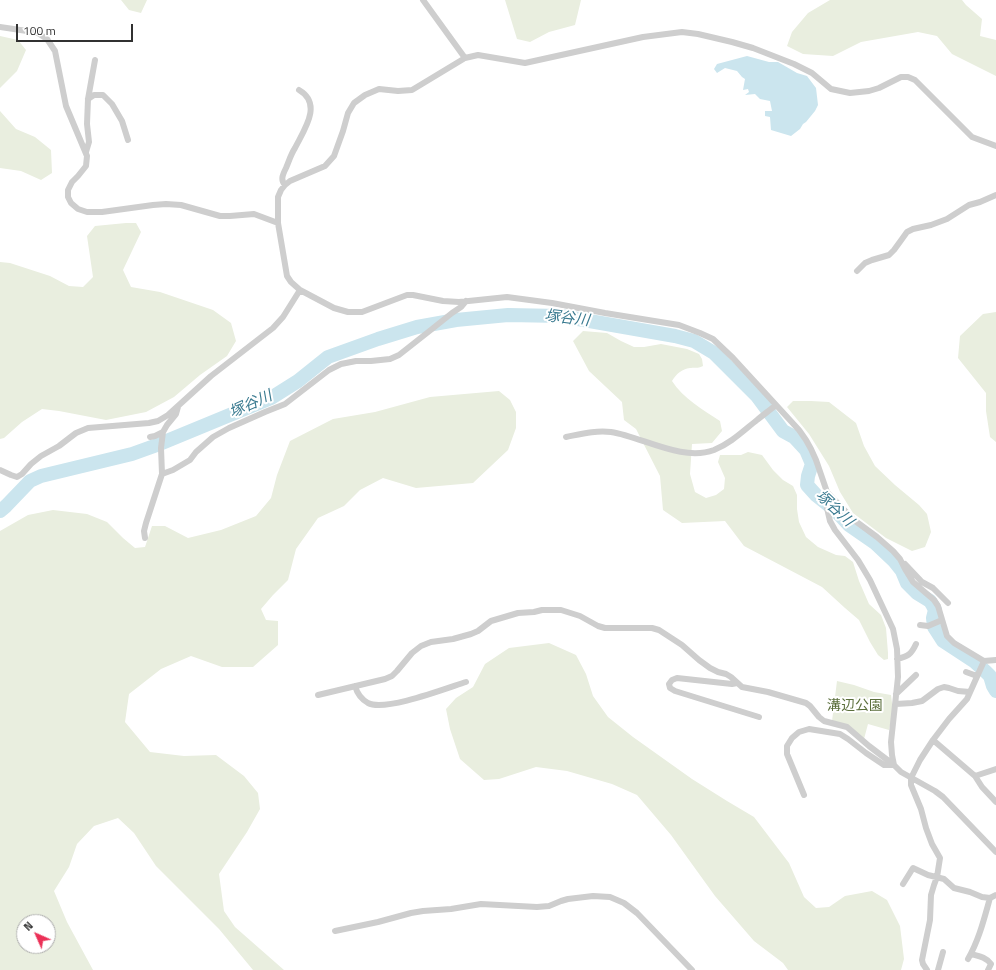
<!DOCTYPE html>
<meta charset="utf-8">
<style>
body{margin:0}
#map{position:relative;width:996px;height:970px;overflow:hidden;background:#fff;font-family:"Titillium Web",sans-serif}
canvas{display:block}
.north{position:absolute;left:16px;top:914px;width:40px;height:40px;box-sizing:border-box;background:#fff;border:1px solid #adadad;border-radius:50%;rotate:315deg;font-size:11px;font-weight:700;line-height:16px;text-align:center;color:#313131}
.north::after{content:'';display:block;margin:auto;width:14px;height:18px;background:#eb3057;clip-path:polygon(50% 0,100% 100%,50% 72%,0 100%)}
.scale{position:absolute;left:16px;top:24px;width:117px;height:18px;box-sizing:border-box;border:2px solid #313131;border-top:0;padding-left:5px;font-size:12px;line-height:14px;white-space:nowrap;color:#313131;-webkit-text-stroke:3px #fff;paint-order:stroke}
</style>
<div id="map">
<canvas width="996" height="970"></canvas>
<div class="north">N</div>
<div class="scale">100 m</div>
</div>
<script>
const ctx = document.querySelector('canvas').getContext('2d');
ctx.lineJoin = 'round';
function fill(path, color) { ctx.fillStyle = color; ctx.fill(path, 'evenodd'); }
function trace(path, color, width, dash) { ctx.strokeStyle = color; ctx.lineWidth = width; ctx.lineCap = dash ? 'butt' : 'round'; ctx.setLineDash(dash || []); ctx.stroke(path); }
function label(font, color, halo, rows, align = 'center') {
  ctx.font = font + ' "Titillium Web","Noto Sans JP",sans-serif'; ctx.lineWidth = 4; ctx.setLineDash([]); ctx.textBaseline = 'middle'; ctx.strokeStyle = halo; ctx.fillStyle = color; for (const [text, x, y, turn = 0] of rows) {
    ctx.save(); ctx.translate(x, y); ctx.rotate((+turn || 0) * Math.PI / 180); ctx.textAlign = isNaN(turn) ? turn : align; if (halo) ctx.strokeText(text, 0, 0); ctx.fillText(text, 0, 0); ctx.restore();
  }
}
fill(new Path2D(`
 M121,0h26l-6,13 -12,-3z
 M505,0h76l-6,25 -26,7 -19,10 -13,-3z
 M830,0h132l4,5 16,14 -2,17 16,4v36l-44,-22 -15,-18 -19,-4 -57,10 -28,14 -30,-2 -16,-8 5,-14 16,-19z
 M0,36l18,4 8,10 -9,21 -17,17z
 M0,111l16,18 19,8 16,13 1,23 -11,7 -20,-9 -21,-3z
 M126,223h10l5,9 -18,38 8,17 29,5 53,18 18,13 5,18 -9,15 -27,19 -26,22 -28,15 -40,8 -47,-9 -17,-2 -20,13 -18,16 -4,1v-177l10,1 40,13 19,10 14,1 10,-10 -6,-41 8,-10z
 M996,312v130l-6,-5 -4,-26v-18l-28,-35 2,-22 23,-22z
 M583,331l24,2 14,8 13,6h10l17,-3 26,5 12,5 3,5 1,7c-7,3 -6,1 -13,2 -8,1 -14,6 -18,13 11,17 31,29 48,40l2,10 -10,12 -20,1 -2,30 5,18 11,6 10,-3 8,-6 1,-11 -7,-16 2,-7h21l7,-3 14,3 11,15 10,10 10,6 4,9v14l2,13 7,15 12,10 18,8 9,1 8,6 6,19 10,23 12,11 5,13 2,25v6l-4,1 -6,-5 -8,-13 -11,-22 -14,-12 -23,-21 -78,-41 -19,-25 -43,2 -19,-13 -3,-34 -24,-47 -12,-9 -2,-18 -33,-31 -16,-30z
 M499,391l11,9 6,12v16l-8,22 -35,33 -57,5 -33,-10 -23,12 -16,16 -26,12 -22,31 -8,31 -15,15 -12,14 5,11 12,1v24l-25,22h-31l-31,-11 -30,13 -32,25 -4,28 25,30 34,4 32,-1 28,21 14,17 2,16 -13,23 -28,42 5,37 11,16 49,43h-31l-34,-41 -63,-63 -22,-33 -16,-15 -24,8 -17,18 -8,23 -15,24 13,31 26,48h-93v-439l28,-16 25,-5 34,4 20,8 16,16 12,10 10,-1 7,-21h13l23,12 33,-8 35,-14 15,-18 6,-23 13,-34 43,-22 42,-7 55,-15zM24,922h24v24h-24z
 M793,401h18l18,1 27,21 8,23 11,20 20,19 24,20 8,9 4,18 -6,15 -13,4 -26,-13 -33,-25 -13,-21 -11,-26 -20,-32 -22,-27z
 M549,643l27,12 10,19 7,22 15,21 25,20 59,42 35,22 27,16 35,46 15,34 12,11 13,-1 16,-11 27,-5 15,9 13,26 4,33 -3,11h-113l-5,-7 -29,-22 -39,-45 -44,-61 -34,-40 -25,-11 -45,-13 -31,-4 -37,12 -15,1 -24,-21 -10,-30 -4,-20 10,-11 17,-11 12,-23 24,-16z
 M837,681l17,4 20,7 17,3 2,16 -4,19 -21,-6 -4,15 -32,-18z`), '#e9eedf');
fill(new Path2D(`
 M747,56l22,6h9l19,11 10,3 9,12 2,17 -3,6 -9,11 -3,2 -3,5 -9,7 -20,-6 -1,-13 -5,-1v-5h7l-2,-10 -10,-2 -5,-5 -10,1 4,-3 -1,-3 -5,1 2,-11 -3,-2 -5,-6 -12,-3 -8,5 -3,-4 3,-5z`), '#cbe5ee');
trace(new Path2D(`
 M0,511l6,-5 24,-25 11,-5 91,-22 25,-9 114,-47 27,-17 30,-24 50,-18 39,-12 39,-7 52,-5 53,1 114,20 19,5 20,12 43,43 26,35 11,6 12,13 6,14 -4,12 -1,9 9,10 20,16 13,14 26,18 19,18 8,10 5,12 10,10 13,8 3,5 2,4 -2,8 1,9 9,14 32,21 11,10 4,4 3,10 3,5`), '#cbe5ee', 14);
trace(new Path2D(`
 M423,0l42,58
 M0,27l27,4 11,2 9,6 8,12 11,55 21,50 -1,10 -8,10 -6,6 -4,8v7l3,6 7,6 9,3h15l51,-7 13,-1 15,1 39,11h10l24,-2 24,9
 M88,99l6,-4h9l9,9 10,17 6,19
 M86,152l3,-10 -2,-18 1,-25 7,-39
 M285,185c-5,-5 -2,-11 1,-17 3,-7 5,-14 9,-20 9,-18 28,-44 4,-58
 M857,271l8,-8 7,-3 17,-5 5,-5 8,-11 5,-7 6,-3 18,-4 16,-6 22,-14 11,-3 16,-7
 M150,437l5,-1 8,-4
 M566,437c15,-3 30,-7 45,-5 32,5 71,30 103,18 17,-7 29,-19 43,-30 6,-5 13,-10 19,-15
 M0,470l11,5 6,2 5,-3 9,-10 10,-8 18,-10 17,-13 12,-5 61,-5 9,-2 10,-6 43,-39 62,-48 10,-11 17,-27
 M162,474l-1,-26 2,-16 4,-7 9,-11 2,-7
 M827,492l27,28 23,17 16,14 7,8 5,10 8,13 21,18 4,6 9,30 7,7 30,18 12,-1
 M145,538l-1,-7 2,-8 16,-49 11,-4 17,-10 6,-8 17,-15 16,-9 36,-16 20,-8 44,-34 12,-6 15,-3h15l19,-2 9,-4 33,-26 20,-16 9,-6 5,-6
 M905,564l17,18 11,6 15,15
 M920,625l8,1 14,-6
 M897,659c11,-3 14,-4 19,-15
 M966,672l11,4
 M737,683l-5,1 -55,-6 -5,2 -3,4 1,4 5,3 84,26
 M355,686c2,7 6,13 13,17 17,9 79,-15 98,-21
 M896,694l20,-19
 M318,695l67,-16 7,-3 5,-5 15,-18 9,-7 10,-4 22,-3 18,-5 7,-3 13,-10 27,-8 16,-1 8,-2h19l19,6 18,10 7,2h47l7,2 23,15 17,15 11,8 8,4 8,2 5,3 11,10 26,5 38,11 4,3 9,11 5,4 23,6 22,19 25,19 7,7 34,19 8,6 53,55
 M896,704l16,-1 10,-2 16,-12 6,-2 5,1 9,3 12,1
 M933,740l42,36 7,11 14,15
 M894,765l-2,-10 -1,-13 7,-65 -1,-28 -4,-20 -23,-49 -12,-20 -23,-30 -5,-9 -3,-13v-16l-11,-32 -5,-11 -5,-9 -7,-10 -66,-72 -20,-19 -13,-6 -21,-8 -74,-12 -53,-10 -45,-6 -48,5 -16,-1 -30,-6h-6l-45,17h-14l-14,-4 -34,-18 -9,-8 -4,-6 -9,-53v-26l3,-7 4,-5 5,-4 35,-15 9,-10 9,-25 5,-18 6,-10 11,-8 14,-6 19,2 14,-1 53,-32 13,-3 47,8 118,-26 39,-5 16,2 34,8 21,6 41,16 18,9 19,16 19,4 19,-2 10,-3 22,-11h7l7,3 57,57 24,9
 M975,776l21,-7
 M804,795l-17,-41v-8l5,-8 7,-6 10,-3 31,5 8,5 18,14 18,12h10
 M903,884l10,-16 15,7 16,4 10,9 16,4 12,5 8,1 6,-3
 M335,931l43,-9 33,-9 12,-2 28,-2 30,-5 56,3 12,-1 12,-5 7,-2 25,-3 17,1 14,6 13,10 55,57
 M971,954c7,2 15,3 20,10l-3,6
 M968,959c11,-19 16,-40 22,-61
 M927,970l-4,-6 -1,-4 8,-40 1,-25 3,-10 3,-8 3,-19 -8,-14 -6,-16 -5,-19 -10,-24v-7l9,-18 13,-20 16,-21 18,-20 17,-38
 M938,970l5,-18`), '#cecece', 6);
label('14px', '#5b6f3c', '#fff', [
 ["溝辺公園",855,707]
]);
label('italic 15px', '#397a90', '#fff', [
 ["塚谷川",567,319,7],
 ["塚谷川",251,405,-24],
 ["塚谷川",834,509,43]
]);
</script>
